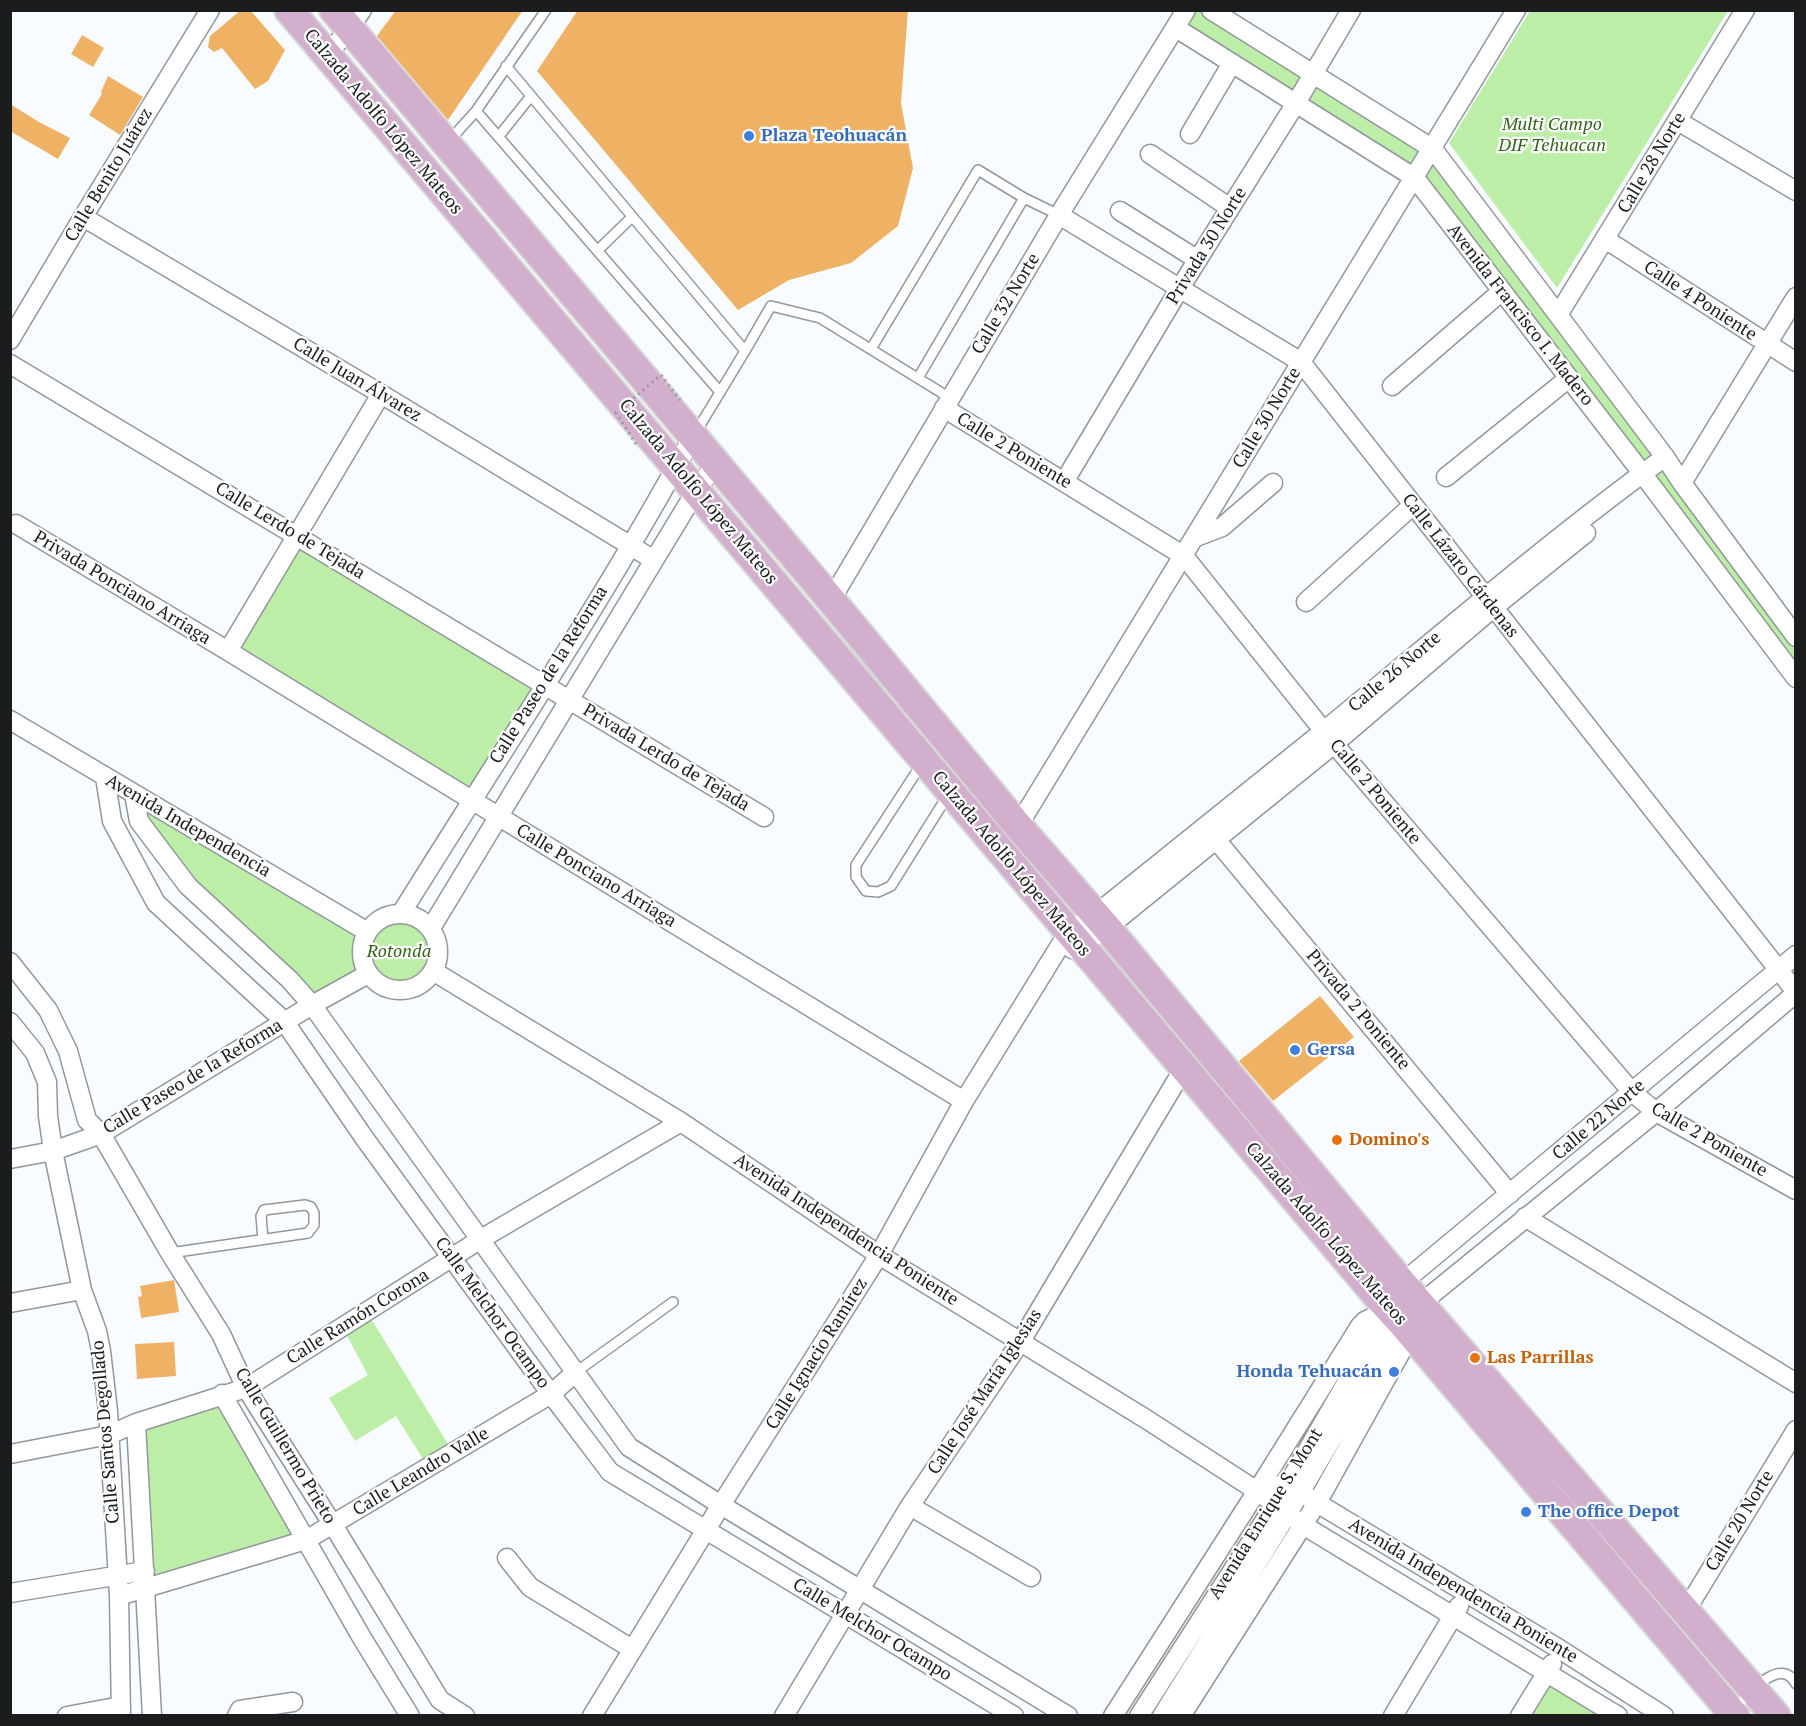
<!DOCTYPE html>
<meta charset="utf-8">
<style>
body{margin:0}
#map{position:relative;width:1806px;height:1726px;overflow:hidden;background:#f8fbff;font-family:"PT Serif",serif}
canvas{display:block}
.frame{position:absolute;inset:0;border:12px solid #1a1c1e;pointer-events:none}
</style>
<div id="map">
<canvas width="1806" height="1726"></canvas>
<div class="frame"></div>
</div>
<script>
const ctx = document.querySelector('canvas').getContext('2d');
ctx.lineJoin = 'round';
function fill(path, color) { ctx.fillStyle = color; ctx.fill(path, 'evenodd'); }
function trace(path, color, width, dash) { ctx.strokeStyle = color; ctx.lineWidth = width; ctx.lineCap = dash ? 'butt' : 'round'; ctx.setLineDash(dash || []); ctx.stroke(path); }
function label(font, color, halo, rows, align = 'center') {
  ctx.font = font + ' "PT Serif",serif'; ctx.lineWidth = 4.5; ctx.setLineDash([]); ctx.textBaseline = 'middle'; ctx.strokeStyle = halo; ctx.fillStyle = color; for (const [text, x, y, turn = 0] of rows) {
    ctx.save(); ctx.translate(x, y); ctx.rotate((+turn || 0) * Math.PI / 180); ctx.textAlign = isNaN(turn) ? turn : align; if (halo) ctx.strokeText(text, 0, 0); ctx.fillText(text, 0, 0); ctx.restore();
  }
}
fill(new Path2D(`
 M1186,11h26l221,138 362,491v34l-380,-496 -239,-150z
 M1530,11h198l-171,277 -108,-145z
 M298,536l246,150 -72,113 -244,-148z
 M140,802l223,129 -4,25 4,18 -52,30 -151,-158z
 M395,915c29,2 32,10 41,36 -4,13 -11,34 -27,37 -3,1 -10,-1 -14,-1 -4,-1 -10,-1 -14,-3 -15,-9 -23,-34 -14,-50 6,-10 18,-15 28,-19z
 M370,1317l78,127 -25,15 -27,-43 -41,25 -26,-43 39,-23 -23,-43z
 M222,1394l84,146 -161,48 -9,-165z
 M1547,1673l71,43h-98z`), '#bceea8');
fill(new Path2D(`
 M241,10h9l35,40 -17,31 -13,8 -33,-41 -8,4 -6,-5 2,-11z
 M396,10h127l-75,110 -71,-84z
 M578,10h330l-7,93 12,65 -15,58 -47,37 -62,17 -51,30 -201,-239z
 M82,35l22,13 -11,19 -22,-13z
 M108,76l35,21 -23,38 -31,-20 13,-21 -1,-2z
 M10,104l29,18 31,16 -12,21 -48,-28z
 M1320,996l34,41 -81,64 -34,-40z
 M174,1280l5,32 -38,6 -3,-21 4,-1 -2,-10z
 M174,1342l2,34 -39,3 -2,-35z`), '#efb265');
const lane = new Path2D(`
 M506,66l239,285 -49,81
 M476,111l244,281
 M499,136l32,-40
 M448,142l28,-31 70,-101
 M1024,198l35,17
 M598,250l34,-33
 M871,349l107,-179 46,28 -106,180
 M745,351l26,-45 49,12 130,80
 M921,765l-65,100v12l10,14 12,1 13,-6 57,-91
 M170,1253l138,-20 6,-8v-12l-3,-6 -6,-2 -41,5 -3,6 2,23
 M576,1372l97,-70
 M1734,1710c13,-14 46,-56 62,-26`);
const street = new Path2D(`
 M1211,10l222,139 232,308 17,26 114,154
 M1176,28l239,150 227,295 154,205
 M327,55l22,-26 13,-19
 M1678,121l118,70
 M1190,134l42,-71
 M1150,154l80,54
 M1120,211l78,49
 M1059,215l242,147 495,630
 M83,217l298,177 273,166
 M1605,239l191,123
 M1558,315l187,-305
 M10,340l73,-123 127,-207
 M10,364c252,150 502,303 754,453
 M1392,386l110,-95
 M944,408l240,148 150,188 298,348 24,20 140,78
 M1446,477l123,-99
 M1064,482l116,-194 116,-185 55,-93
 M1682,483l114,-186
 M16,524l212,127 736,450
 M1196,537l26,-10 51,-44
 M831,600l228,-385 127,-205
 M1306,602l107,-97
 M228,651l153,-257
 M10,720l356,211
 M105,777l7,44 44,82 128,118 81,118 186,255 59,78 404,244
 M134,794l5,27 49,65 102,94 22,25 317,442 92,58 347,211
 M1018,826l498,-816
 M1208,830l302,364
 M402,912c98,-158 202,-312 291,-476
 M362 952a38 38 0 1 1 76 0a38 38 0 1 1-76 0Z
 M431,928l265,-437 20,-28
 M1072,949l8,-3 27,-18 227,-184 159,-136 93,-75
 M10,962l38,48 20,41 19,69 14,14 69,119 51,81 25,54 87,137 107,175 25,16
 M433,971l248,151 198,133 267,164 111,72 46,34 315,191
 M10,1022l25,31 12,29 1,34 5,35 29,139 15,41 4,20 7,60 11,185 2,120
 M10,1159l43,-8 48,-17 211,-129 56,-31
 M1525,1217l271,166
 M1402,1283l394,-328
 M10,1303l72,-13
 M1420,1304l236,-192 140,-119
 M222,1394l140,244 48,78
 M136,1423l16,293
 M10,1454l99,-19 27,-12 110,-35 235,-149 200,-117
 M1276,1486l12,-2 29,19 244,147 103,66
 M910,1506l121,71
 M507,1558l23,29 102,62
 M10,1593l135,-22
 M119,1596l187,-56 245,-146 25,-22
 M1685,1612l111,-182
 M67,1716l54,-10
 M237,1716l3,-6 53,-8
 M592,1716l129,-211 158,-250 85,-154 105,-170 26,-16c77,-62 154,-123 230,-185 112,-92 223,-188 340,-273
 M784,1716l126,-210 111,-165 163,-273
 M1113,1716l144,-225 103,-165 5,-5 24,-12
 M1139,1716l149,-232 101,-175
 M1162,1716l125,-201 114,-193
 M1181,1716l136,-213 94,-169
 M1393,1716l66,-110
 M1520,1716l32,-52`);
const primary = new Path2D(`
 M289,10l1090,1288 22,24 334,394
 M334,10l497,590 187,226 89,102 295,355 374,433`);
trace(lane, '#92979d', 12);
trace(street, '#92979d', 21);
trace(primary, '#d6d6d6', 32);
trace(lane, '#fff', 9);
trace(street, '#fff', 18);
trace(primary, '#d2afcc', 28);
trace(new Path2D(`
 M636,444l-20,-31 45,-38 19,25`), '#8e9194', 3, [1.5, 4.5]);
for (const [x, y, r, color] of [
 [749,136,6,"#3f7fe0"],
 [1295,1050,6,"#3f7fe0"],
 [1337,1140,6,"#e8710a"],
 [1475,1358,6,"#e8710a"],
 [1394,1372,6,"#3f7fe0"],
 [1526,1512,6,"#3f7fe0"]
]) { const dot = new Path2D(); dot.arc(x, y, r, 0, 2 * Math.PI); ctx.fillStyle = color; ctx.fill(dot); trace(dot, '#fff', 2); }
label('18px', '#1a1c1e', '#fff', [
 ["Calzada Adolfo López Mateos",383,122,50],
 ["Calle 28 Norte",1652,163,-59],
 ["Calle Benito Juárez",109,175,-59],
 ["Privada 30 Norte",1207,246,-58],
 ["Calle 4 Poniente",1700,301,33],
 ["Calle 32 Norte",1006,304,-59],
 ["Avenida Francisco I. Madero",1520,315,52],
 ["Calle Juan Álvarez",357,380,31],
 ["Calle 30 Norte",1267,418,-59],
 ["Calle 2 Poniente",1014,451,31],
 ["Calzada Adolfo López Mateos",698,492,50],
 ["Calle Lerdo de Tejada",290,531,31],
 ["Calle Lázaro Cárdenas",1460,566,52],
 ["Privada Ponciano Arriaga",122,588,31],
 ["Calle 26 Norte",1395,672,-40],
 ["Calle Paseo de la Reforma",549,675,-58],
 ["Privada Lerdo de Tejada",666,758,31],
 ["Calle 2 Poniente",1375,792,50],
 ["Avenida Independencia",188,826,30],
 ["Calzada Adolfo López Mateos",1011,864,50],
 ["Calle Ponciano Arriaga",596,876,31],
 ["Privada 2 Poniente",1358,1010,50],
 ["Calle Paseo de la Reforma",193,1077,-31],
 ["Calle 22 Norte",1599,1120,-40],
 ["Calle 2 Poniente",1709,1140,30],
 ["Avenida Independencia Poniente",846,1230,33],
 ["Calzada Adolfo López Mateos",1326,1234,49],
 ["Calle Melchor Ocampo",492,1313,54],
 ["Calle Ramón Corona",358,1317,-32],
 ["Calle Ignacio Ramírez",817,1354,-58],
 ["Calle José María Iglesias",985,1392,-57],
 ["Calle Santos Degollado",106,1432,-95],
 ["Calle Guillermo Prieto",285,1446,59],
 ["Calle Leandro Valle",421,1472,-31],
 ["Avenida Enrique S. Mont",1266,1514,-58],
 ["Calle 20 Norte",1740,1521,-59],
 ["Avenida Independencia Poniente",1463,1591,31],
 ["Calle Melchor Ocampo",872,1630,31]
]);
label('italic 18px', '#326418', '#fff', [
 ["Multi Campo",1552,125],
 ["DIF Tehuacan",1552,146],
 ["Rotonda",399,952]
]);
label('bold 18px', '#366cbe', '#fff', [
 ["Plaza Teohuacán",761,136],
 ["Gersa",1307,1050],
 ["Honda Tehuacán",1382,1372,"right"],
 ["The office Depot",1538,1512]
], 'left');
label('bold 18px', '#c56008', '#fff', [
 ["Domino's",1349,1140],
 ["Las Parrillas",1487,1358]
], 'left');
</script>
